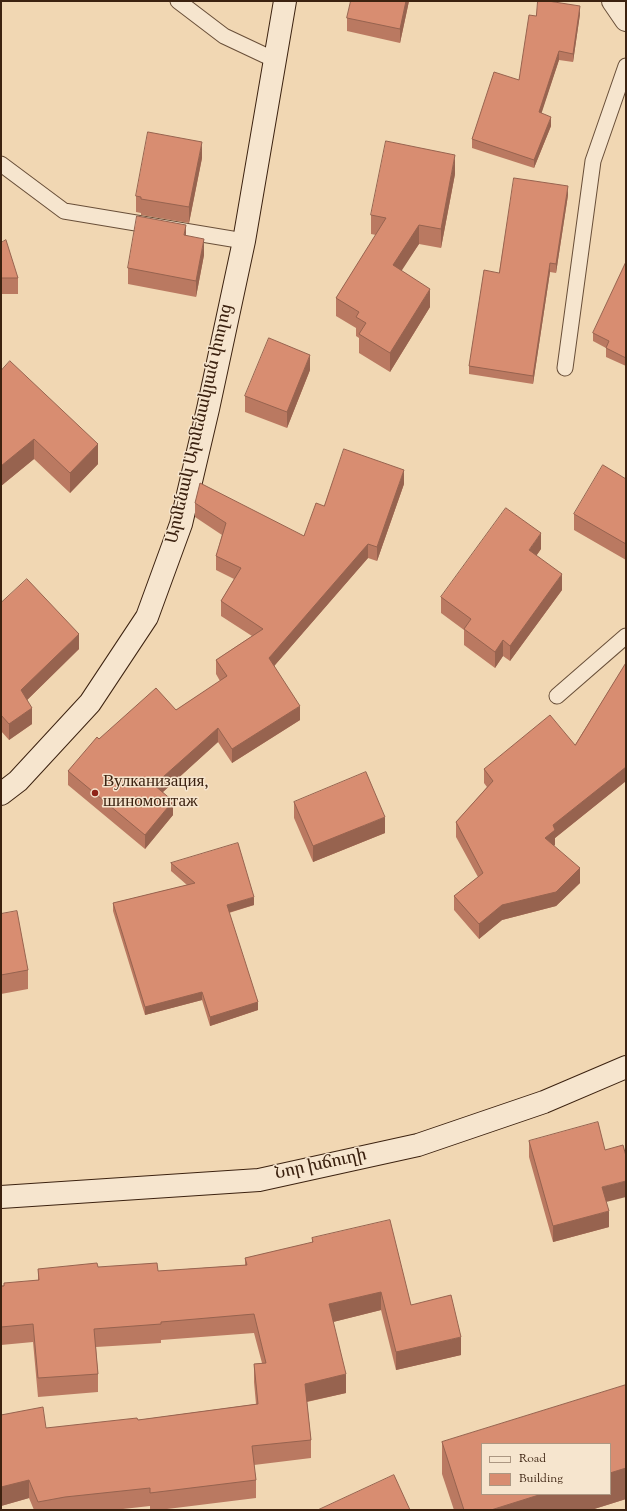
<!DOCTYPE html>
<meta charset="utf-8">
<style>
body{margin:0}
#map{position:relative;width:627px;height:1511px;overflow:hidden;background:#f1d7b3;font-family:"Sorts Mill Goudy",serif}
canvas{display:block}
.frame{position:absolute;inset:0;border:2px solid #3c2210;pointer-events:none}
.legend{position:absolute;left:481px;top:1443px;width:130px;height:52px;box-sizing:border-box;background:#f6e5ce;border:1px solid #ac9782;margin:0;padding:5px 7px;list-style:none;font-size:12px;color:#3c2210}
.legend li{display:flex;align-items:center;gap:8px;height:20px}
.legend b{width:20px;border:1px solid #ac9782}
</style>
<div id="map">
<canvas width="627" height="1511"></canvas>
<div class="frame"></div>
<ul class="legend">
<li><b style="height:5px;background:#f6e5ce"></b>Road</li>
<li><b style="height:11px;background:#d88d71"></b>Building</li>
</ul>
</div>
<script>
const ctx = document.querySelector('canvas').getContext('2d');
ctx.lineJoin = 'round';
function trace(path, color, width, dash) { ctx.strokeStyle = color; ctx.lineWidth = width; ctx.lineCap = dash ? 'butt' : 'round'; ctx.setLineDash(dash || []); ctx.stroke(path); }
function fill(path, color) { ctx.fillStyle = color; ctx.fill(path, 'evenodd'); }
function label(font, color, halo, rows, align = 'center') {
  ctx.font = font + ' "Sorts Mill Goudy","Noto Serif Armenian",serif'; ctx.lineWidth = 3; ctx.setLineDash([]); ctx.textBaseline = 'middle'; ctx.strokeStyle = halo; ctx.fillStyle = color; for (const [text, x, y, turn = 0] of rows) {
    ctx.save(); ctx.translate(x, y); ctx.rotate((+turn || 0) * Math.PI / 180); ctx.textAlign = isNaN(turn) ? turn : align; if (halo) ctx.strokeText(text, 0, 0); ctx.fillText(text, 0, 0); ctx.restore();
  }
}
const lane = new Path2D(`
 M178,1l46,35 51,24
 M1,164l63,47 180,30
 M565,368l28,-207 33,-95
 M557,696l69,-60`);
const street = new Path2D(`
 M613,1l13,19`);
const secondary = new Path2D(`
 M1,794l17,-13 72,-78 57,-86 34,-93 27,-115 36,-168 41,-240
 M1,1197l258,-17 159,-35 126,-43 82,-35`);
trace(lane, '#694f39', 17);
trace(street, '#694f39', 24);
trace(secondary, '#3c2210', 24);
trace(lane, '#f6e5ce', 15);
trace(street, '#f6e5ce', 22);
trace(secondary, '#f6e5ce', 22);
fill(new Path2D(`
 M351,1h58l-9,42 -53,-12v-13z
 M580,14l-7,48 -14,-2 -18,53 10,13 -17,42 -62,-20v-9l47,-59z
 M202,158l-13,65 -48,-8v-2l-5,-1v-16z
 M455,174l-14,74 -22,-4 -18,26 29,37 -40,65 -31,-19v-15l-3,-2v-8l-20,-12v-18l40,-63 -5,-1v-19z
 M568,195l-12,78 -6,-1 -17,112 -64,-10v-8l30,-93z
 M186,236l18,19 -8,42 -68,-13v-16z
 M1,243l17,35v16h-17z
 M626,262v104l-20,-9v-9l-13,-7v-8z
 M310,370l-23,58 -42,-16v-16z
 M1,371l97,93 -28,29 -36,-34 -33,27z
 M626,479v81l-52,-30v-16z
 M404,484l-27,77 -9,-3 -94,108 26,54 -68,43 -14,-21 -55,50 10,23 -28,34 -77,-64v-14l31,-32 77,-29 44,-29 -4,-7v-14l36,-24 -31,-20v-15l13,-22 -18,-9v-14l6,-21 -27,-18v-14l109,33 20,-30z
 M541,549l-5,7 26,34 -52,71 -7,-5 -8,12 -31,-23v-15l-23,-17v-16z
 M1,603l78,46 -52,51 5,24 -23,16 -8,-9z
 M626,663v118l-71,57v7l-2,1 27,37 -24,23 -54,14 -23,19 -25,-29v-14l24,-19 -22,-40v-15l31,-35 -3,-4v-14l91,-24z
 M294,802l91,31 -72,29 -19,-44z
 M171,863l83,42 -25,8 29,97 -48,16 -8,-26 -57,15 -32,-104v-8l74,-18 -16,-14z
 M1,914l27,56v19l-27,5z
 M529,1141l80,86 -56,15 -24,-85z
 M312,1238l99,67 50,50 -65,15 -15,-60 -48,12 13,71 -39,9 4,38v18l-57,7 2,15v18l-97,12h-9v-4l-36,4h-80l-5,-12 -28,8v-91l45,13 92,-8 118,-16 -2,-22v-18l8,-1 -8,-30 -93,7v3l-65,4 2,27v18l-60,5 -5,-55 -32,3v-59l37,-6v-11l60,-2 60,4 87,-6v-7l67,-15z
 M626,1385v114l-35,11h-137l-12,-36v-32z`), '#ba7961');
fill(new Path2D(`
 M406,1h3l-9,42v-14z
 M580,6v8l-7,48v-8z
 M559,51v9l-20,61v-9z
 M551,117v9l-17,42v-8z
 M202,142v16l-13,65v-16z
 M455,155v19l-14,74v-19z
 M568,186v9l-12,78v-9z
 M186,225v15l-2,-5z
 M419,225v19l-26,40v-19z
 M204,239v16l-8,42v-16z
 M550,263v9l-17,112v-8z
 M430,289v18l-40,65v-19z
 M310,355v15l-23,58v-16z
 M34,439v20l-33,27v-20z
 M98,444v20l-28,29v-20z
 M404,470v14l-27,77v-14z
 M541,533v16l-12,17v-16z
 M368,544v14l-99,114v-14z
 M562,574v16l-52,71v-15z
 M79,634v15l-58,57v-16z
 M503,640v16l-8,12v-16z
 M300,706v14l-68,43v-14z
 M32,708v16l-23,16v-16z
 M218,728v14l-64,58v-15z
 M626,767v14l-71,57v7l-10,8v-15l8,-13z
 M173,801v14l-28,34v-14z
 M385,817v16l-72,29v-16z
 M580,868v15l-24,23 -54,14 -23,19v-15l23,-19z
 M254,897v8l-27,8v-8z
 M202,992v8l-57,15v-8z
 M258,1002v8l-48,16v-9z
 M626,1181v16l-24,6v-16z
 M609,1211v16l-56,15v-16z
 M381,1292v18l-52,13v-19z
 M461,1337v18l-65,15v-18z
 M346,1374v19l-41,9v-18z
 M626,1468v31l-35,11h-100l51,-16h68v-21z
 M29,1480v18l-28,8v-19z`), '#97634f');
const building = new Path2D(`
 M351,1h55l-6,28 -53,-11z
 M538,1h10l32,5 -7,48 -14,-3 -20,61 12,5 -17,43 -62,-21 22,-67 25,8 10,-65 7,1z
 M148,132l54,10 -13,65 -48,-8v-2l-5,-1z
 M386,141l69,14 -14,74 -22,-4 -26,40 37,24 -40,64 -31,-19 7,-11 -10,-6 3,-5 -23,-14 50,-80 -15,-3z
 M514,178l54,8 -12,78 -6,-1 -17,113 -64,-10 15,-96 15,3z
 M137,216l49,9 -2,10 20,4 -8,42 -68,-13z
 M6,240l12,38h-17v-35z
 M626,262v96l-20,-10 3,-7 -16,-8z
 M269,338l41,17 -23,57 -42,-16z
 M10,361l88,83 -28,29 -36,-34 -33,27v-57l1,-1 -1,-1v-36z
 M344,449l60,21 -27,77 -9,-3 -99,114 31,48 -68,43 -14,-21 -64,57 19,16 -28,34 -77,-64 29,-34 2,2 57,-51 20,22 51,-34 -11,-16 47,-31 -42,-28 20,-33 -25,-12 10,-33 -31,-20 5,-20 104,53 12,-33 8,3z
 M603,465l23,14v65l-52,-30z
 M506,508l35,25 -12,17 33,24 -52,72 -7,-6 -8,12 -31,-23 7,-10 -30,-22z
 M27,579l52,55 -58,56 11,18 -23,16 -8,-9v-112z
 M626,663v104l-73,58 2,5 -10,8 35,30 -24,24 -54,13 -23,19 -25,-28 29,-23 -27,-51 37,-41 -9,-12 66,-54 25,30z
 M366,772l19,45 -72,29 -19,-44z
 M238,843l16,54 -27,8 31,97 -48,15 -8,-25 -57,15 -32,-104 82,-20 -24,-20z
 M17,911l11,59 -27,5v-61z
 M598,1122l7,28 18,-5 3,11v25l-24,6 7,24 -56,15 -24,-85z
 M390,1220l21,85 40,-10 10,42 -65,15 -15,-60 -52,12 17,70 -41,10 6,56 -59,6 4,34 -106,13v-5l-85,9 -27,5 -9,-22 -28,7v-72l42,-8 3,21 91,-10 1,2 120,-16 -4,-40 12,-1 -12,-49 -93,8v2l-67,5 4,45 -60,4 -5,-54 -32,3v-41h3v-3l35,-3 -1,-11 59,-6 1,4 59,-4 1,8 89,-6 -2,-7 68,-16 -1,-4z
 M626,1385v83l-16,5v-29h-128v50h60l-51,16h-27l-22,-68z
 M394,1475l16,35h-92z`);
fill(building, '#d88d71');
trace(building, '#97634f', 1);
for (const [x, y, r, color] of [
 [95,793,4,"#8f2418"]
]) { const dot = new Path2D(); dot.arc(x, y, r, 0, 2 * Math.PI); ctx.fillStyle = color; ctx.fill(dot); trace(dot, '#f6e5ce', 1.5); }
label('17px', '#3c2210', '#f6e5ce', [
 ["Արմենակ Արմենակյան փողոց",201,424,-77],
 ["Նոր խճուղի",321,1166,-12]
]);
label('17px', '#3c2210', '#f6e5ce', [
 ["Вулканизация,",103,783],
 ["шиномонтаж",103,803]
], 'left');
</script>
